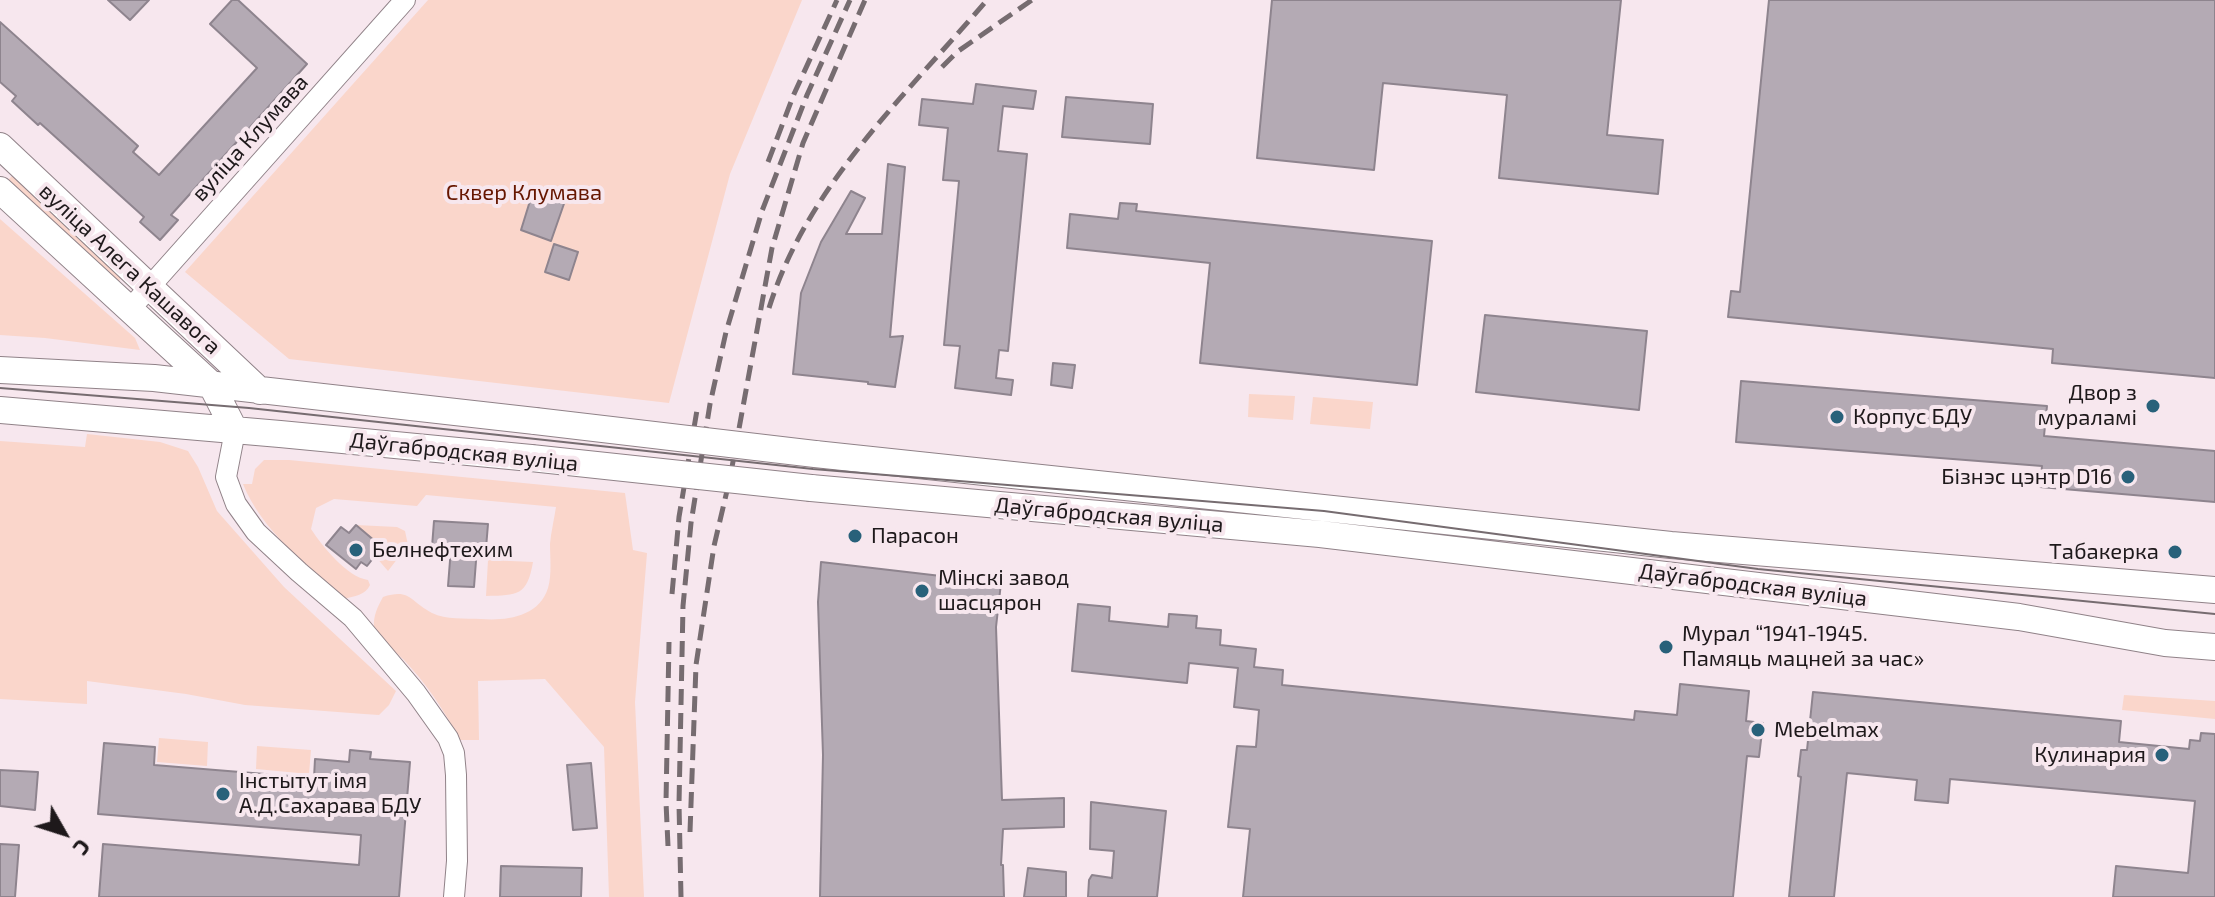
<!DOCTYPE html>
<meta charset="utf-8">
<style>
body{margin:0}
#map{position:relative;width:2215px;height:897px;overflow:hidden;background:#f7e7ee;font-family:"Exo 2",sans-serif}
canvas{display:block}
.north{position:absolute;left:24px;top:793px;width:80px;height:80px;-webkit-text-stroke:6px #f7e7ee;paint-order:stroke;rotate:129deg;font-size:22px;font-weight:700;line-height:32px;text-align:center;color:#1e191b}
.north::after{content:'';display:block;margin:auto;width:28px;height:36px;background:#1e191b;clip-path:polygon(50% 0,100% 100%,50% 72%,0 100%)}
</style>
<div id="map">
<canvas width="2215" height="897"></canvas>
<div class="north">С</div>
</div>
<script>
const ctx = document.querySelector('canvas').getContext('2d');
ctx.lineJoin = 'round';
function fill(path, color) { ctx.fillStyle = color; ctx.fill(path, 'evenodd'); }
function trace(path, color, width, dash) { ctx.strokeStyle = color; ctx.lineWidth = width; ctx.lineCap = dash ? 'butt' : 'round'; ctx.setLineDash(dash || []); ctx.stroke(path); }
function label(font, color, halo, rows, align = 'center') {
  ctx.font = font + ' "Exo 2",sans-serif'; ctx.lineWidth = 8; ctx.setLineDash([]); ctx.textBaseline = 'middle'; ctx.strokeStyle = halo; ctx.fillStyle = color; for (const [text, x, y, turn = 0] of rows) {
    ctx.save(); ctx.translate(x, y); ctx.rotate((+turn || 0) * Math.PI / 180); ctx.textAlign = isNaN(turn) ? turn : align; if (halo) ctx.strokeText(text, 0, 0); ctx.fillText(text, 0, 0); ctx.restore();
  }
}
fill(new Path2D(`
 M428,0h374l-72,174 -61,229 -380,-44 -104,-87z
 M13,175l109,102 -5,7 -110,-103z
 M0,219l135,119 5,12 -95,-12 -45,-3z
 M1249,394l46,2 -2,24 -45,-3z
 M1313,397l60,5 -3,27 -60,-5z
 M87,434l73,8 28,9 10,16 19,44 67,76 112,104 -7,14 -10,10 -15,-1 -119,-9 -59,-11 -99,-13v23l-87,-5v-258l85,6z
 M264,460h25l336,33 8,57 14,3 -12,149 9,195h-35l-5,-150 -59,-68 -67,2 1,59h-19c-16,-30 -34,-57 -57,-81 -10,-10 -27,-18 -29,-32 -1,-11 4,-21 9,-30 28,-9 27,5 49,16 14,7 33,5 49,6 25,2 58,-2 67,-31 4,-14 2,-30 2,-44 1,-12 4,-24 6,-37l-130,-12 -9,11 -83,-7 -18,9 -5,21c11,17 36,48 57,51l2,5c-4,10 -16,11 -26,14 -37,-34 -82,-68 -101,-115h9l3,-15z
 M356,525l41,2 8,4 3,14 -20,26 -13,-15 7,-9z
 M488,560l45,2c-6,34 -15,33 -47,34z
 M2124,695l91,6v18l-93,-9z
 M159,738l49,4 -1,24 -50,-4z
 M257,746l54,4 -2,24 -53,-5z`), '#fad6cb');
const building = new Path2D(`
 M108,0h41l-19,20z
 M232,0h6l69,64 -136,151 7,5 -18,20 -20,-18 4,-5 -104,-94 -2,2 -26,-24 4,-5 -16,-14v-60l138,124 -5,6 26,23 98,-107 -47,-44z
 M1272,0h349l-14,135 56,5 -5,54 -159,-16 8,-83 -124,-12 -9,87 -117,-12z
 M1769,0h446v378l-163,-15 1,-14 -325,-32 3,-26 9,1z
 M976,84l60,7 -3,18 -30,-3 -5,45 29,3 -19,197 -9,-1 -3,28 17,2 -2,15 -56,-7 5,-42 -16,-1 15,-164 -16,-1 5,-52 -29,-3 3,-26 51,5z
 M1066,97l87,7 -3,40 -88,-7z
 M888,164l17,3 -15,170 13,-1 -8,51 -27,-3v-2l-75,-8 8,-81 20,-51 30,-51 14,7 -19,36h36z
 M534,188l32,10 -15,43 -30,-11z
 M1120,203l17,1 -1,7 296,30 -15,144 -217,-22 10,-100 -143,-15 3,-34 48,5z
 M554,244l24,8 -9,28 -24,-8z
 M1485,315l162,16 -8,79 -163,-18z
 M1053,363l22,2 -3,23 -21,-3z
 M1741,381l306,25 -3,30 171,15v51l-175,-15 2,-21 -306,-24z
 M434,521l54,3 -2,24h-9l-3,39 -26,-1 3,-38 -19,-1z
 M356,525l26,22 -15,19 -6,-4 -5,7 -30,-24 15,-18 8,6z
 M821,562l180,21 -5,44 6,173 62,-2v29l-61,2 -2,36h2l1,32h-184l3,-142 -5,-153z
 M1078,604l32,3 -1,14 59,6 1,-13 28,2 -1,12 25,2 -1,15 36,4 -2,18 29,3 -1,15 352,35 1,-9 42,4 3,-31 69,7 -3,30 17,2 -4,34 -12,-1 -14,141h-490l7,-68 -22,-2 9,-81 19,1 3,-37 -25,-3 4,-39 -49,-5 -2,20 -115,-12z
 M1813,692l308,29 -2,21 70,7 1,-9 10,1 1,-8 14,1v163h-102l3,-31 72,7 7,-72 -245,-22 -2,24 -33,-3 2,-20 -70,-7 -13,124h-45l12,-120 -3,-1 3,-26h6z
 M104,743l51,4 -1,18 160,13 1,-19 34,3 1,-12 21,2 -1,7 40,3 -11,135h-300l4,-53 256,21 2,-30 -263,-21z
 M591,763l6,65 -24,2 -6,-65z
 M0,770l38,2 -3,38 -35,-4z
 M1091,802l75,9 -9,86h-69l1,-17 3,-5 20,3 2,-27 -24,-2z
 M0,844l19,1 -4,52h-15z
 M501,866l81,2 -1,29h-81z
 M1028,868l38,4v25h-42z`);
fill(building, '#b4aab4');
trace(building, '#8e848e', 2);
const minor = new Path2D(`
 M130,309l275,-309
 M235,431l-9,46 10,27 20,28 43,40 54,46 63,75 32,45 6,15 2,22 1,86 -3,36`);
const major = new Path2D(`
 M0,146l260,245
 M0,190l211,194 24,47
 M0,370l154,8 381,43
 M0,410l280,24 251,24
 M815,454l856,91 544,45
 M811,488l509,46 699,83 146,26 50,4`);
trace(minor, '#908288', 22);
trace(major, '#908288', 28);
trace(minor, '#fff', 20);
trace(major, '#fff', 26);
trace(new Path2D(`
 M0,388l249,20 564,61 511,42 434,58 457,45`), '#766c70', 2);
trace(new Path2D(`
 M942,67l15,-15 75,-52
 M768,162l26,-68 43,-94
 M769,308c38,-122 137,-213 218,-308
 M672,594l7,-77 19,-113
 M690,832l6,-167 18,-119 16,-68 42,-230 31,-105 62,-143
 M668,846l-2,-44 3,-160
 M681,897l-2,-93 4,-198 8,-83 19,-119 16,-72 36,-121 45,-116 43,-95`), '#766c70', 5, [16, 8]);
const majorBridge = new Path2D(`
 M535,421l280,33
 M531,458l280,30`);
trace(majorBridge, '#908288', 28, []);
trace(majorBridge, '#fff', 26);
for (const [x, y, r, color] of [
 [2153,406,8,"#28617a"],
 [1837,417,8,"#28617a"],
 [2128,477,8,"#28617a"],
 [855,536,8,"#28617a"],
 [356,550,8,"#28617a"],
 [2175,552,8,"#28617a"],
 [922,591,8,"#28617a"],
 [1666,647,8,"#28617a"],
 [1758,730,8,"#28617a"],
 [2162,755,8,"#28617a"],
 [223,794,8,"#28617a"]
]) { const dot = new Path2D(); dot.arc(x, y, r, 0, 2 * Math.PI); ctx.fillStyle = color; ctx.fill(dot); trace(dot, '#f7e7ee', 3); }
label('22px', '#1e191b', '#f7e7ee', [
 ["вуліца Клумава",250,138,-48],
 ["вуліца Алега Кашавога",130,269,43],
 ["Даўгабродская вуліца",464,452,6],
 ["Даўгабродская вуліца",1109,515,5],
 ["Даўгабродская вуліца",1753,585,7]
]);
label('22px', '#661600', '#f7e7ee', [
 ["Сквер Клумава",524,193]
]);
label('22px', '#1e191b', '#f7e7ee', [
 ["Двор з",2137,393,"right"],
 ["мураламі",2137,418,"right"],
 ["Корпус БДУ",1853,417],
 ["Бізнэс цэнтр D16",2112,477,"right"],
 ["Парасон",871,536],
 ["Белнефтехим",372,550],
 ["Табакерка",2159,552,"right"],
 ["Мінскі завод",938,578],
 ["шасцярон",938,603],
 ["Мурал “1941-1945.",1682,634],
 ["Памяць мацней за час»",1682,659],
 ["Mebelmax",1774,730],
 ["Кулинария",2146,755,"right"],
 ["Інстытут імя",239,781],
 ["А.Д.Сахарава БДУ",239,806]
], 'left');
</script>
